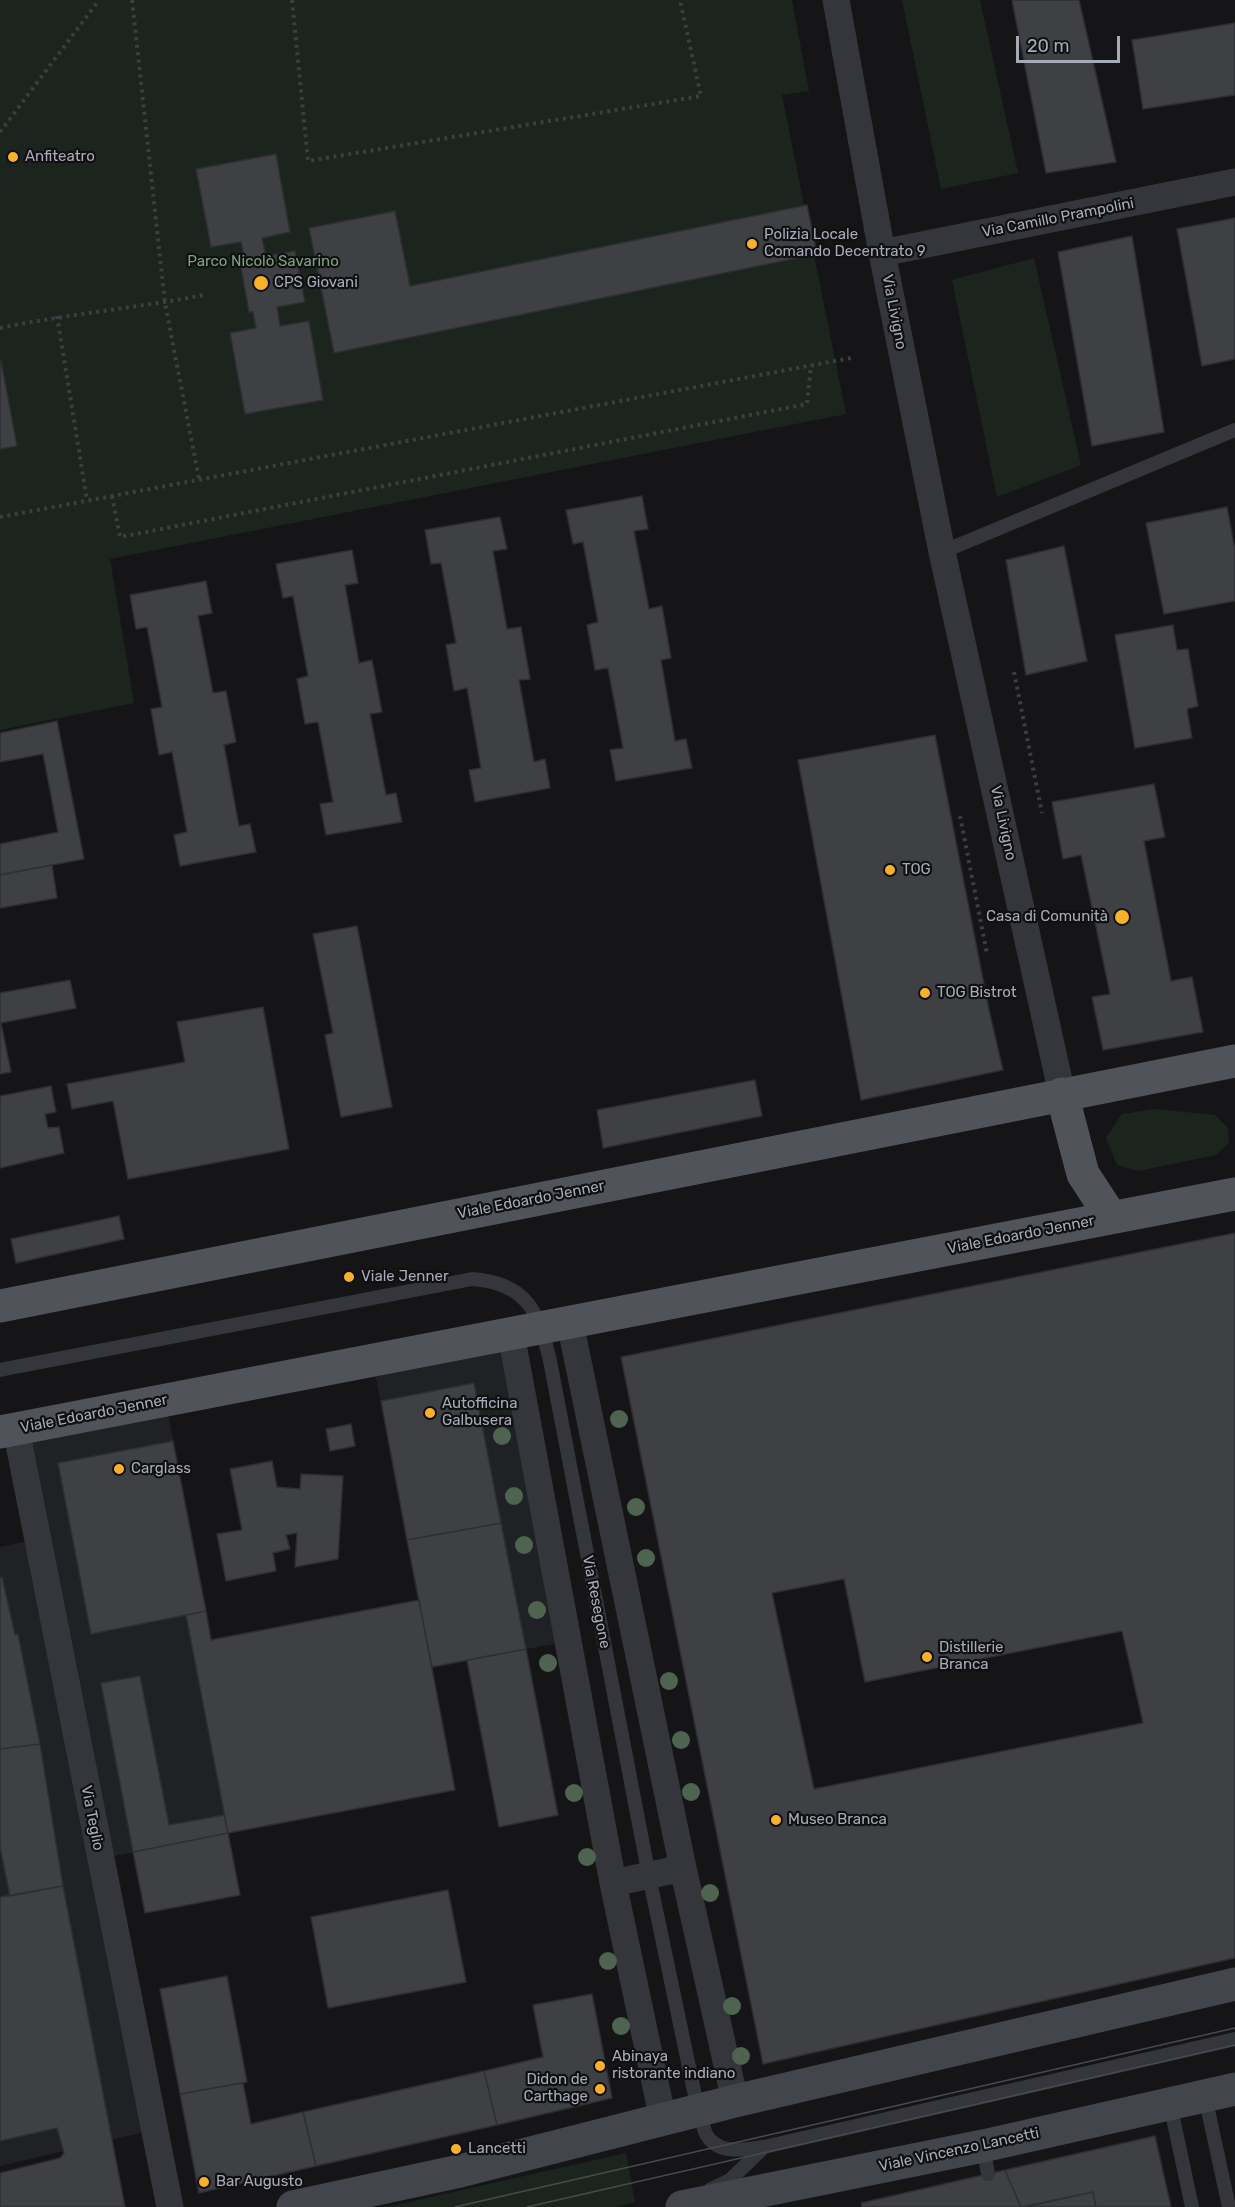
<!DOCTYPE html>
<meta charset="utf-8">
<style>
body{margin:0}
#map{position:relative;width:1235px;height:2207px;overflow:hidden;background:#151517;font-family:Rubik,sans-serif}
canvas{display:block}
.scale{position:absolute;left:1016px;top:36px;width:104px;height:27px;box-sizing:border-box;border:3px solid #a6abb7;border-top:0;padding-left:8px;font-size:18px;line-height:21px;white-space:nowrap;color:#a6abb7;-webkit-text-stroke:4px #101012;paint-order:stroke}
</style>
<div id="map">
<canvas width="1235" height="2207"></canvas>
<div class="scale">20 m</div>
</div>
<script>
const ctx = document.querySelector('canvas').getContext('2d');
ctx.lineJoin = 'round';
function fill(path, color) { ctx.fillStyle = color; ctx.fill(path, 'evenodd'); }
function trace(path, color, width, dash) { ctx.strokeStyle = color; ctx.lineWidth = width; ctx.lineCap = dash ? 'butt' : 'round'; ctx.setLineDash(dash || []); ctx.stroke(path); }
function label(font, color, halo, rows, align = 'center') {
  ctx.font = font + ' Rubik,sans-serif'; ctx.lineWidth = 4.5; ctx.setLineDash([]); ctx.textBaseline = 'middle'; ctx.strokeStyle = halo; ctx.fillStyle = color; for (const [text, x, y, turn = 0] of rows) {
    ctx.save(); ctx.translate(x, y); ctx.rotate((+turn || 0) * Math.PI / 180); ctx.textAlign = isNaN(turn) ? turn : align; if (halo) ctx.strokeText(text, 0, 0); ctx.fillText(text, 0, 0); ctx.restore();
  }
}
fill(new Path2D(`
 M503,1345l56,298 -127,24 23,123 -346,67 -86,-423 144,-26 44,231 207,-39 -44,-232z
 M28,1541l121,590 -149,35v-619z`), '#202124');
fill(new Path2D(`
 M0,0h792l17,91 -27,4 64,319 -736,145 24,144 -134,27z
 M902,0h78l38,173 -77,16z
 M1034,258l47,207 -84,32 -45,-217z
 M1156,1109l59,6 13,13 1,15 -13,12 -78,16 -21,-6 -11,-27 16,-24z
 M626,2153l9,49 -20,5h-228z`), '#1c251d');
const building = new Path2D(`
 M1012,0h67l37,162 -70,11z
 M1235,23v72l-92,14 -11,-69z
 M276,154l14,78 -28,6 4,18 29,-5 10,51 -28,5 3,19 29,-5 14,79 -78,14 -15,-81 26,-5 -3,-16h-4l-9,-50 5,-1 -4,-19 -30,5 -15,-78z
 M807,205l10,49 -483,99 -25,-125 86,-17 15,75z
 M1235,218v141l-33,7 -25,-137z
 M1132,236l32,196 -72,14 -34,-194z
 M1,361l16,85 -17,3v-87z
 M642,496l6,33 -14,2 15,78 13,-3 9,52 -10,2 14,81 11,-2 6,29 -76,13 -6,-31 13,-2 -15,-80 -13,2 -8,-45 11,-3 -15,-80 -10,2 -7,-34z
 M1227,507l8,43v51l-71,13 -18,-91z
 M500,517l7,32 -14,2 14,78 14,-2 9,52 -11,1 15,82 11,-3 5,29 -75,14 -6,-32 12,-2 -14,-80 -13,3 -8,-46 10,-2 -15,-80 -10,1 -6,-34z
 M1064,546l23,115 -61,14 -20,-115z
 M352,550l6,33 -13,2 14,78 13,-3 10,52 -12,2 16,81 10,-2 6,29 -76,13 -6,-31 13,-2 -15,-80 -13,2 -8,-45 11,-3 -15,-80 -10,2 -7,-34z
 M206,581l6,32 -14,3 15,77 13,-2 10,51 -12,3 15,81 11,-2 6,28 -76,14 -6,-31 13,-3 -15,-80 -13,3 -8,-46 11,-2 -15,-80 -11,2 -6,-34z
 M1173,625l4,25 11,-1 10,57 -11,3 5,29 -57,10 -20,-113z
 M57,721l27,138 -84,16v-31l58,-12 -15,-78 -43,8v-29z
 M935,735l54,275 14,60 -142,30 -63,-340z
 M1154,784l11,53 -21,4 27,140 21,-4 11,55 -100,18 -11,-53 18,-3 -29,-139 -18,4 -11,-57z
 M52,865l5,33 -57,10v-33z
 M357,926l35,181 -51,10 -16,-82 8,-2 -20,-99z
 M70,980l6,28 -75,15 10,49 -11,2v-81z
 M263,1007l26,142 -161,30 -15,-78 -41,8 -5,-25 118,-22 -8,-40z
 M755,1080l7,36 -159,32 -6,-38z
 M51,1086l5,26 -11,2 3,14 11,-1 5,26 -64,15v-72z
 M119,1216l5,23 -108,24 -5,-24z
 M1235,1233v725l-472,106 -142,-707zM844,1579l21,103 257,-51 21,92 -329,66 -42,-196z
 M474,1383l27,140 -94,17 -26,-139z
 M351,1424l4,22 -25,5 -4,-22z
 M173,1441l33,170 -115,23 -33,-171z
 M272,1461l5,26 23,2 1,-15 42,2 -5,83 -43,8 2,-34 -11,2 4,14 -17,4 3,18 -50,10 -9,-47 25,-4 -12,-61z
 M501,1523l25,126 -94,18 -25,-127z
 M2,1577l13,58 3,-1 22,110 -40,5v-171z
 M419,1600l36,190 -227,43 -42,-218 20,-4 5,29z
 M526,1649l32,166 -59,12 -32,-167z
 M140,1676l29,149 55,-10 4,18 -95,19 -32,-169z
 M40,1744l23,142 -53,10 -10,-49v-98z
 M228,1833l12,62 -95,18 -12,-61z
 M63,1886l62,321h-125v-34l60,-15 4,-5 -7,-25 -57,13v-244z
 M448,1890l18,92 -138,26 -17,-91z
 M227,1976l20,106 -67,12 -20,-105z
 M592,1994l20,104 -115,27 -13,-54 59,-14 -10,-52z
 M484,2071l13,54 -181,41 -13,-54z
 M243,2083l8,41 52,-12 13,54 -117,27 -19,-99z
 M1155,2136l16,71h-75l-3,-15 -72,15 -16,-37z
 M1005,2170l16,37h-159l-1,-4z
 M1093,2192l3,15h-71z`);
fill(building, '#3e4044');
trace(building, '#2e2e33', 1.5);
trace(new Path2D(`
 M132,0l33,303 34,176
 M292,0l16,161 393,-65 -21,-96
 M0,132l99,-132
 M57,316l30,184
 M0,328c68,-14 136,-20 204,-33
 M112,496l8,41 687,-133 4,-39
 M0,517l851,-159
 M1014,672l28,141
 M960,816l27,138`), '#3b3e43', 4, [3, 4.5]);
trace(new Path2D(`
 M942,552l293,-122
 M0,1370l472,-91c56,4 67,34 78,82l99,515 49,234c3,8 5,17 8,24 12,22 39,15 58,13l471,-108
 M1205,2096l24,111
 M1170,2104l22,103
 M983,2146l5,28
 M711,2189l19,-9 34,-33`), '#35363c', 14);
trace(new Path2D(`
 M836,0l46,253 60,299 120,542
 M882,253l353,-71
 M570,1323l113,545 52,233
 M511,1334l102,549 50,237
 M16,1429l154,778
 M613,1883l70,-15`), '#35363c', 27);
trace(new Path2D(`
 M293,2207l167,-36 275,-70 500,-117
 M682,2207l301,-61 252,-57`), '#43454c', 33);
trace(new Path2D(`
 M1062,1094l21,80 28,43
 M0,1306l1235,-245
 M0,1432l1235,-238`), '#51535b', 33);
trace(new Path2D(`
 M455,2207l780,-179
 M527,2207l708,-162`), '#484a51', 1.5);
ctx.fillStyle = '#4e6350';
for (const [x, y] of [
 [619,1419],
 [502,1436],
 [514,1496],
 [636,1507],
 [524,1545],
 [646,1558],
 [537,1610],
 [548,1663],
 [669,1681],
 [681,1740],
 [691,1792],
 [574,1793],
 [587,1857],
 [710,1893],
 [608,1961],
 [732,2006],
 [621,2026],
 [741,2056]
]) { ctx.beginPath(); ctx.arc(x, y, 9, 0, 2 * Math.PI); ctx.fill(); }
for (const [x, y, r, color] of [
 [13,157,6,"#f9b02a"],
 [752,244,6,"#f9b02a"],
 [261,283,8,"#f9b02a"],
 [890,870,6,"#f9b02a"],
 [1122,917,8,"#f9b02a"],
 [925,993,6,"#f9b02a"],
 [349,1277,6,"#f9b02a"],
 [430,1413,6,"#f9b02a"],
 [119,1469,6,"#f9b02a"],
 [927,1657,6,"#f9b02a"],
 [776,1820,6,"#f9b02a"],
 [600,2066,6,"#f9b02a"],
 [600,2089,6,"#f9b02a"],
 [456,2149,6,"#f9b02a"],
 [204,2182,6,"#f9b02a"]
]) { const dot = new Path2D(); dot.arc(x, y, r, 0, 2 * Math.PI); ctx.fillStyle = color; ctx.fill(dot); trace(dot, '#101012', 2); }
label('15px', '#a6abb7', '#101012', [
 ["Anfiteatro",25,157],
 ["Polizia Locale",764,235],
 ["Comando Decentrato 9",764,252],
 ["CPS Giovani",274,283],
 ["TOG",902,870],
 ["Casa di Comunità",1108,917,"right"],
 ["TOG Bistrot",937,993],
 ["Viale Jenner",361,1277],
 ["Autofficina",442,1404],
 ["Galbusera",442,1421],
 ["Carglass",131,1469],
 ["Distillerie",939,1648],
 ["Branca",939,1665],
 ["Museo Branca",788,1820],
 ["Abinaya",612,2057],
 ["ristorante indiano",612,2074],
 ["Didon de",588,2080,"right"],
 ["Carthage",588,2097,"right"],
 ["Lancetti",468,2149],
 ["Bar Augusto",216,2182]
], 'left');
label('15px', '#a6abb7', '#101012', [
 ["Via Camillo Prampolini",1058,218,-11],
 ["Via Livigno",894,312,79],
 ["Via Livigno",1003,823,78],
 ["Viale Edoardo Jenner",531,1200,-11],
 ["Viale Edoardo Jenner",1021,1235,-11],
 ["Viale Edoardo Jenner",94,1414,-11],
 ["Via Resegone",596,1602,79],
 ["Via Teglio",92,1818,79],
 ["Viale Vincenzo Lancetti",959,2150,-12]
]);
label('15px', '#7ca37e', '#101012', [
 ["Parco Nicolò Savarino",263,262]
]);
</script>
